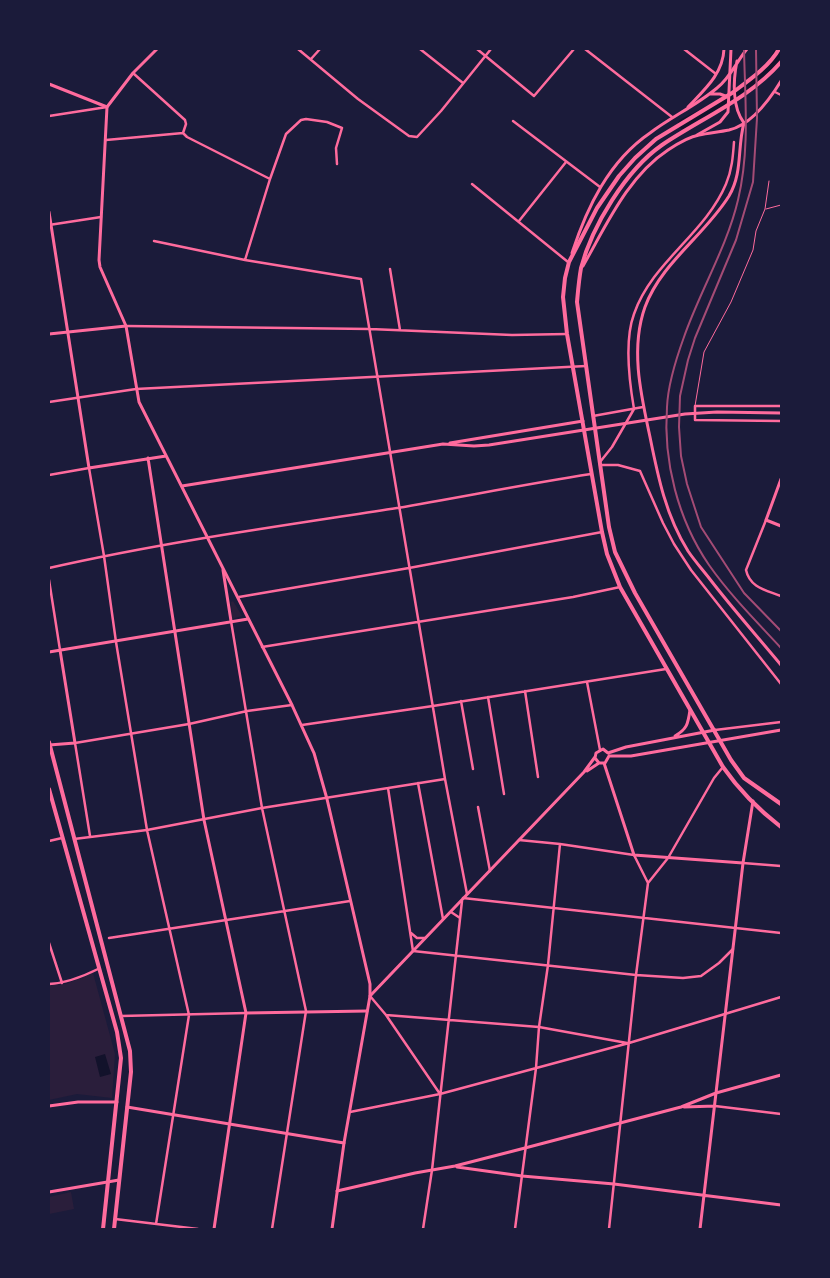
<!DOCTYPE html>
<style>
body{margin:0}
#map{position:relative;width:830px;height:1278px;overflow:hidden;background:#1b1b3a;font-family:"Titillium Web",sans-serif}
canvas{display:block}
.frame{position:absolute;inset:0;border:50px solid #1b1b3a;pointer-events:none}
</style>
<div id="map">
<canvas width="830" height="1278"></canvas>
<div class="frame"></div>
</div>
<script>
const ctx = document.querySelector('canvas').getContext('2d');
ctx.lineJoin = 'round';
function fill(path, color) { ctx.fillStyle = color; ctx.fill(path, 'evenodd'); }
function trace(path, color, width, dash) { ctx.strokeStyle = color; ctx.lineWidth = width; ctx.lineCap = dash ? 'butt' : 'round'; ctx.setLineDash(dash || []); ctx.stroke(path); }
fill(new Path2D(`
 M233,601l9,15 -10,3 -1,-17z
 M93,973l22,81 -3,44 -35,-4 -28,6v-115l17,-1z
 M71,1192l3,17 -25,5v-17z`), '#2a1e3b');
fill(new Path2D(`
 M105,1054l6,20 -11,3 -5,-20z`), '#12122b');
trace(new Path2D(`
 M683,124c36,-19 78,-36 98,-75`), '#12122b', 10);
trace(new Path2D(`
 M766,209l15,-4
 M695,406l9,-54 27,-50 22,-52 3,-19 9,-22 4,-28`), '#ff6b9d', 1);
trace(new Path2D(`
 M298,49l60,50 51,37 8,1 24,-26 50,-62
 M420,49l43,34
 M477,49l57,47 40,-47
 M585,49l87,68
 M684,49l32,25
 M311,59l9,-10
 M133,73l52,47 1,4 -3,9
 M775,92l6,3
 M49,116l58,-9
 M513,121l87,66
 M106,140l77,-7 4,4 83,42
 M472,184l96,78
 M519,221l47,-59
 M49,225l52,-8
 M154,241l91,19 116,19 84,500 22,115
 M245,260l25,-81 16,-45 15,-14 5,-1 21,3 15,6 -6,20 1,16
 M390,269l10,61
 M126,326l244,3 142,6 55,-1
 M49,402l87,-13 450,-23
 M781,406h-86v14l86,1
 M634,409c-5,-29 -10,-68 0,-95 18,-52 71,-80 92,-130 6,-14 7,-28 8,-42
 M593,416l50,-9
 M600,462l12,-15 22,-38
 M600,465h18l22,6 23,52 11,21 17,26 90,114
 M49,475l40,-7 15,88 12,86 31,188 42,185 -33,209
 M766,520l-20,50c4,18 20,20 35,26
 M49,568c115,-26 231,-42 348,-60 65,-11 129,-24 194,-34
 M49,580l11,70
 M239,597l170,-29 193,-36
 M231,621l31,187 44,203 -34,218
 M262,647l311,-50 47,-10
 M587,682l13,68
 M525,691l13,86
 M488,697l16,97
 M461,701l12,68
 M302,725l131,-19 233,-37
 M715,730l66,-8
 M418,783l25,136
 M388,788l25,163 223,24 47,3 18,-2 18,-13 14,-14
 M478,807l12,64
 M90,836l-15,-93 114,-19 58,-13 45,-6
 M74,839l73,-9 115,-22 183,-29
 M519,840l41,4 74,11 14,28
 M49,841l13,-3
 M743,863l38,3
 M463,898l318,35
 M451,912l9,6
 M411,933l6,5h8
 M109,938l241,-37
 M49,943l13,40
 M49,984c18,-1 33,-7 49,-15
 M370,996l16,19 54,79
 M386,1015l153,12 88,16
 M121,1016l125,-3
 M715,1106l66,8
 M350,1112l90,-18 189,-51 152,-46
 M115,1219l83,10
 M423,1229l9,-59 30,-269
 M515,1229l21,-161 3,-41 9,-62 12,-121
 M609,1229l27,-254 12,-92 20,-25 46,-80 9,-11`), '#ff6b9d', 2.5);
trace(new Path2D(`
 M49,84l58,23
 M688,107c16,-17 35,-33 36,-58
 M697,135l23,-13 8,-10 3,-63
 M49,334l77,-8
 M450,443l133,-22
 M781,479l-15,41 15,6
 M182,486l261,-42 31,2 15,-1 196,-31 32,-2 64,1
 M223,570l8,51
 M49,652l199,-33
 M675,736c12,-7 13,-12 15,-26
 M49,745l26,-2 -15,-93
 M608,753l18,-6 89,-17
 M609,756h22l150,-26
 M599,763l-4,-5 1,-5 7,-4 5,4
 M604,763l30,92 109,8
 M587,771l12,-8h6l4,-7
 M370,996l214,-224 11,-15
 M246,1013l121,-2
 M49,1106l29,-4h39
 M127,1107l217,36
 M684,1107l31,-1
 M457,1167l65,9 92,8 167,21
 M337,1191l78,-18 40,-7 70,-18 156,-41 35,-14 65,-18
 M49,1192l70,-12
 M700,1229l43,-366 10,-62`), '#ff6b9d', 3);
trace(new Path2D(`
 M157,49l-24,24 -26,34 -8,153 1,7 26,59 13,76 153,303 22,48 13,46 43,185v12l-26,147 -12,86
 M737,61c-4,20 -5,46 7,62 -7,25 -1,49 -15,73 -24,39 -68,67 -84,111 -15,42 -4,88 5,130 8,40 16,79 38,114 6,9 14,18 21,27 23,30 48,58 72,87
 M710,94h10l8,3
 M49,212l40,256 77,-12
 M572,253c15,-46 37,-92 78,-120 21,-16 47,-28 67,-45 13,-10 20,-27 30,-39
 M583,266c23,-40 45,-90 85,-116 9,-6 20,-13 31,-15 10,-2 20,-3 30,-5 22,-5 41,-31 52,-49
 M148,458l56,362 42,193 -32,216`), '#ff6b9d', 3);
trace(new Path2D(`
 M49,742l81,309 1,21 -17,157
 M49,789l68,243 4,26 -18,171`), '#ff6b9d', 4);
trace(new Path2D(`
 M779,49c-10,18 -31,32 -47,44l-76,46 -21,19 -16,18 -22,32 -28,54 -4,16 -2,19 4,37 35,198 5,22 13,33 103,180c16,23 36,43 58,60
 M781,62c-32,37 -79,56 -119,83 -36,25 -70,81 -81,123 -2,11 -3,23 -4,34l32,225 6,25 20,41 96,167 13,18 37,26`), '#ff6b9d', 4);
trace(new Path2D(`
 M744,49c1,50 6,101 -6,151 -11,47 -38,91 -54,137 -8,22 -16,46 -17,70 -4,54 11,113 42,158 21,30 47,56 72,83
 M756,49l1,69 -4,64 -17,58 -41,98 -7,22 -8,36 -1,31 2,29 6,28 14,43 43,66 37,38`), '#a44b75', 2);
</script>
